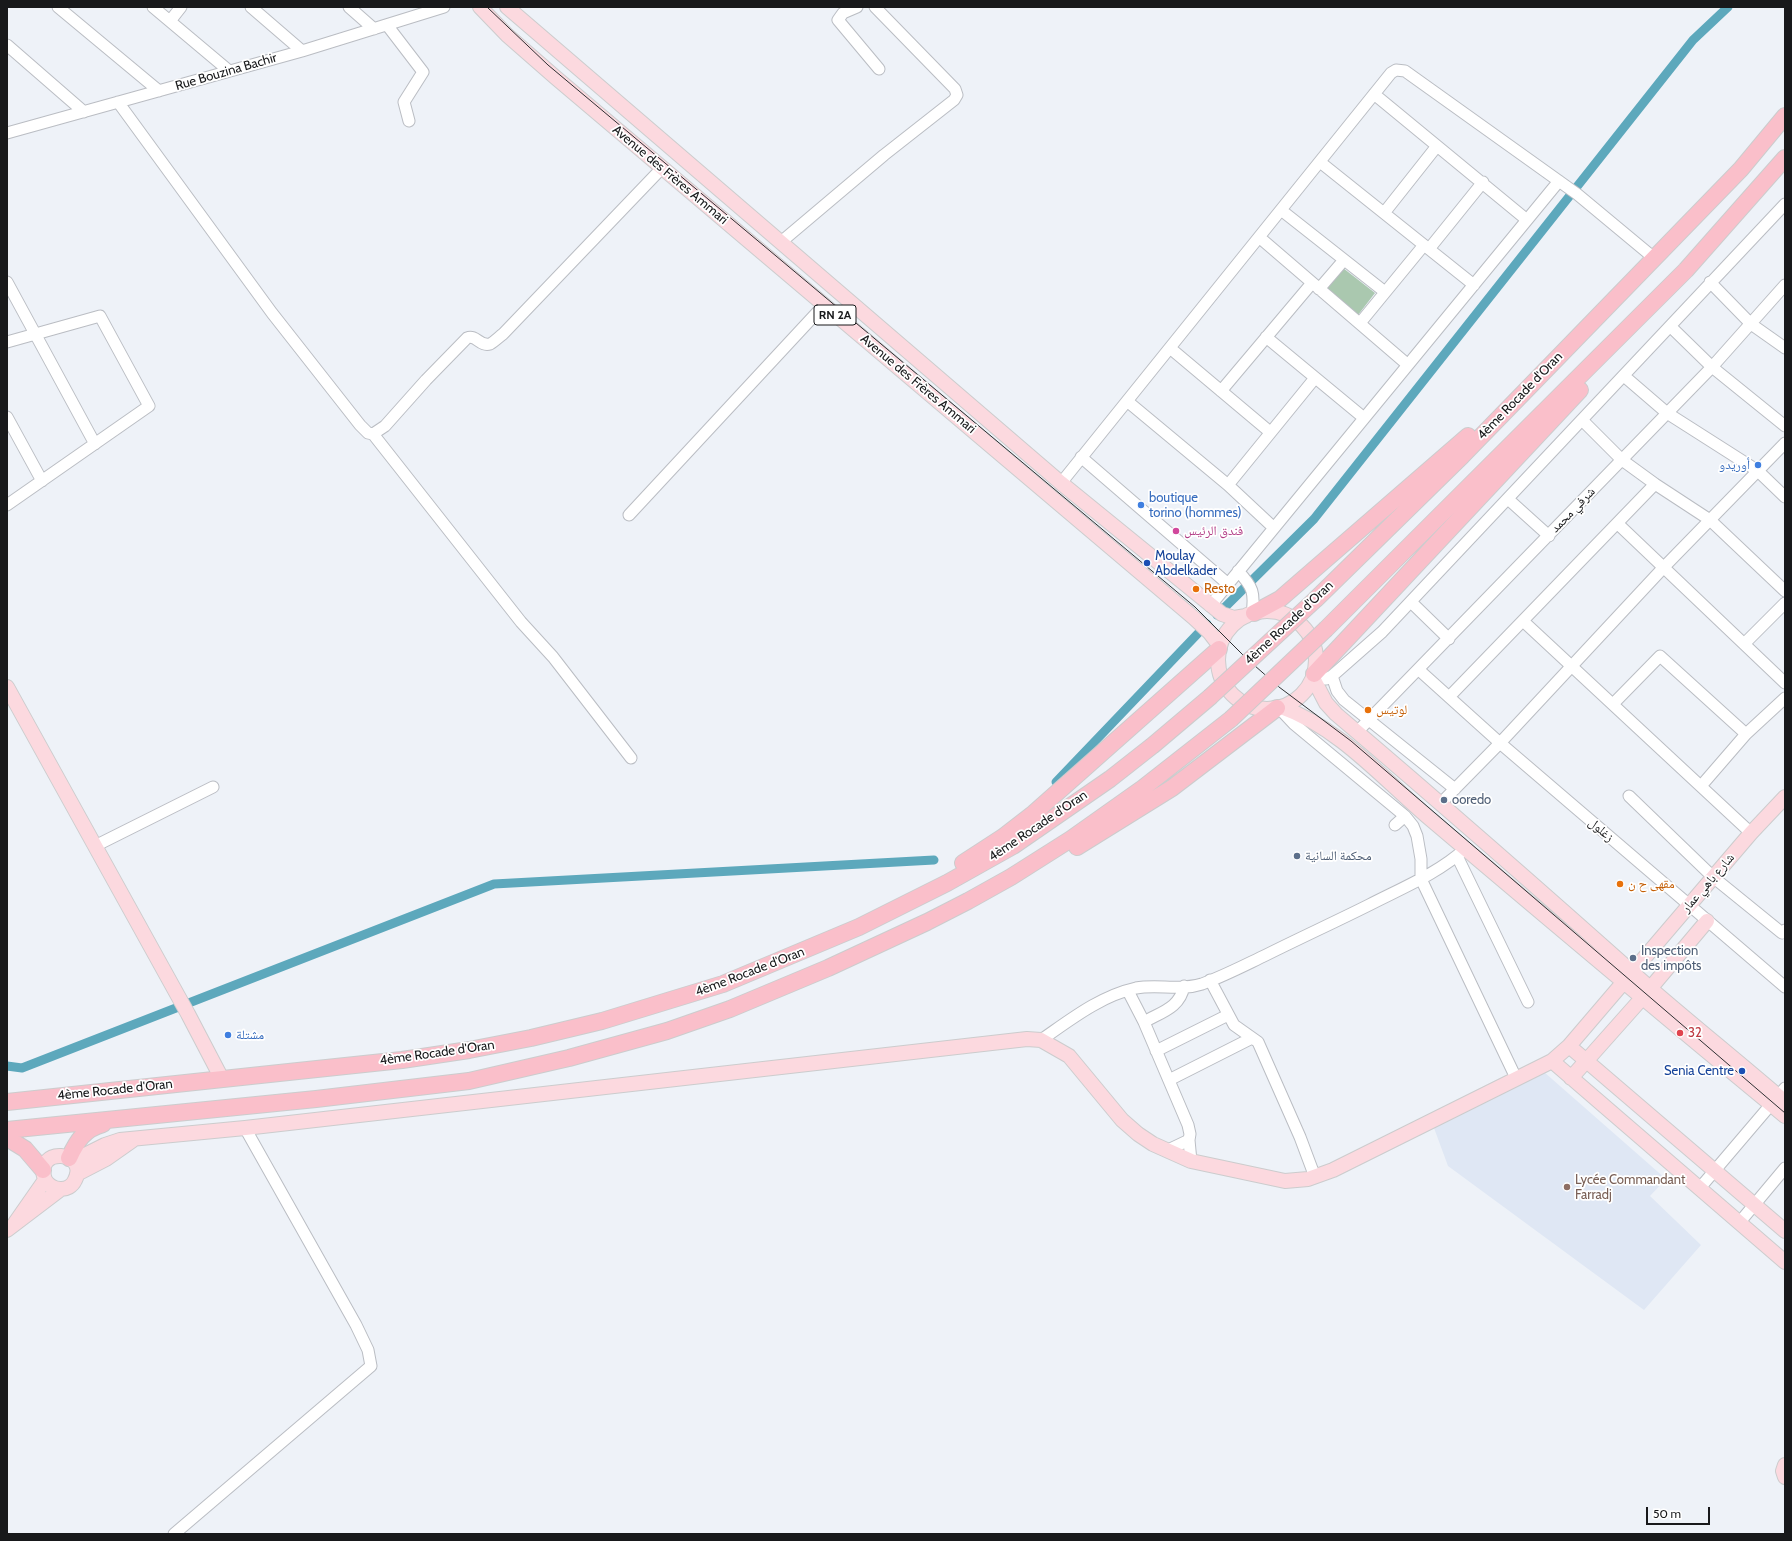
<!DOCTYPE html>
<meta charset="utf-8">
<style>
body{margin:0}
#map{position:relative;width:1792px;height:1541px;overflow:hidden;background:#eef2f8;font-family:Cabin,sans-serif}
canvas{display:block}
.frame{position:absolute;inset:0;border:8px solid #18191b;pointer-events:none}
.scale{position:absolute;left:1646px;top:1507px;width:64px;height:18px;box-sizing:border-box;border:2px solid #18191b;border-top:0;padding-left:5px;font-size:12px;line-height:14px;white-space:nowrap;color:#18191b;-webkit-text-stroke:3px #fff;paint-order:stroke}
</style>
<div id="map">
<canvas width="1792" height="1541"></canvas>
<div class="frame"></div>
<div class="scale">50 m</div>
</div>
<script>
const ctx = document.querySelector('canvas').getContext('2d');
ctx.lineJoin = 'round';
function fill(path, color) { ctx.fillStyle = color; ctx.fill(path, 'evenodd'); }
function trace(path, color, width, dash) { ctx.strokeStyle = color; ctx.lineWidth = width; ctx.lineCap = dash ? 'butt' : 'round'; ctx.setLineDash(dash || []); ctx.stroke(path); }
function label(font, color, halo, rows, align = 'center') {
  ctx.font = font + ' Cabin,"Noto Naskh Arabic",sans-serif'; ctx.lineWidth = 3.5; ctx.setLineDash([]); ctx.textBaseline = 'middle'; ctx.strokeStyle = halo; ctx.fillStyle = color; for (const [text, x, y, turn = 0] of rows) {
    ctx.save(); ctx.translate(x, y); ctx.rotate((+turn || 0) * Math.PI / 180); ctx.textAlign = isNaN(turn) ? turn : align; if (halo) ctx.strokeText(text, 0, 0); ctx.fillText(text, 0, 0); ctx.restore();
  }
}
fill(new Path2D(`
 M1544,1072l122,107 -16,17 51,49 -57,65 -196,-144 -14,-38z`), '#dfe7f4');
fill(new Path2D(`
 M1343,268l32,25 -17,22 -32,-27z`), '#aac8af');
trace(new Path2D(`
 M1217,615l97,-96 379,-479 35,-33
 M1056,782l151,-158
 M7,1066l15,2 472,-184 440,-24`), '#5da8bc', 9);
const minor = new Path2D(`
 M58,7l101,84
 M153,7l75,63
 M251,7l51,44
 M349,7l25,22
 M857,7l-14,6 -5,7 41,49
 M170,21l11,-14
 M387,25l36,47 -19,30 5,19
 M7,45l77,67
 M1374,94l153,126
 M118,102l154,211 88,112 8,8 5,1 12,-8 41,-46 41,-42c9,-4 13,9 23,6 4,-2 9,-7 13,-10l159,-166
 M7,133l295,-82 142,-44
 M1320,162l154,123
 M1281,210l104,82
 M1384,213l53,-67
 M1259,237l149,128
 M781,242l103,-87 70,-55 3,-5 -2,-6 -80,-82
 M1429,249l54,-67
 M7,282l88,162
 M1710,282l41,42 34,24
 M1319,289l25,-29
 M1360,323l64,-78
 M1671,327l41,40 73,59
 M1266,337l98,81
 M7,342l93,-26 49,90 -142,99
 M1170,348l100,84
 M1624,376l43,37 91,58 27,26
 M1221,391l91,-108
 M1127,401l101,84 46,43
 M7,417l35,64
 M1582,420l40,40 33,24 55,36 75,71
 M373,434l148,188 32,35 78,101
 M1081,457l147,127
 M1061,483l330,-410 5,-3 9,1 172,123 77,64
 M1228,485l87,-107
 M1508,499l41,37
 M629,515l195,-210
 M1618,524l167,159
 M1238,571c15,16 17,22 14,43
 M1411,602l38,37
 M1210,606l349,-425
 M1523,621l228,212
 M1744,644l41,-41
 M1419,670l81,73 285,244
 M1332,676l5,15 7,9 111,89
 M1314,677l12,2 6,-3 50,-44 403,-428
 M1449,697l206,-213
 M1613,704l47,-48 86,78
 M1279,708l15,16 111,92 8,10 4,10 4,23v20l95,199
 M1357,732l355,-365 73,-82
 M1701,786l45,-52 39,-36
 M1629,796l84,81 69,56 3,-3
 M1441,803l59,-60 164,-176 121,-124
 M1395,825l10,-9
 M95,846l118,-59
 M1457,856l71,146
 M1210,980l24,45 24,17 42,95 15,40
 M1128,991l16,31 44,103 2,9 -1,6 -21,10
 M1144,1022c17,-10 36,-14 40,-36
 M1041,1040c29,-20 59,-44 95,-52 21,-4 45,3 66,-4 22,-8 43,-19 64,-29 34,-17 69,-33 103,-50 33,-17 70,-32 97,-57
 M1156,1051l72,-36
 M1169,1080l83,-42
 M1189,1140l2,21
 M1699,1189l86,-101
 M1739,1223l46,-55
 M174,1534l197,-168 -3,-16 -12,-25 -111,-197`);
const major = new Path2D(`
 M480,7l27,28 48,42 639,541 16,15 10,13
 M507,7l554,476 161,131 12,4 12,-2
 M1218 660a49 49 0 1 1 98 0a49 49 0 1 1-98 0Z
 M1313,678l13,25 10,11c106,90 211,182 315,275 44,38 90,75 134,113
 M7,687l181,327 34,65
 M1281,707c59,21 101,71 148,111 118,100 237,200 356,298
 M1569,1046l216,185
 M1552,1061l233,201
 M1571,1078l72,-81 64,-76
 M73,1161l32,-16 15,-5 125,-12 782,-89 14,1 28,16 53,64 16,14 15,10 38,17 94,20 23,-2 25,-9 219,-109 17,-15 182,-213 34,-36
 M77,1174l29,-15 27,-19
 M15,1223l30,-43c-12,-35 45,-29 30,0 -6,13 -23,11 -30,0
 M7,1230l54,-41
 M1785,1465l-2,6 2,6`);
const highway = new Path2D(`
 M1316,599l146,-143 73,-75 206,-212 44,-53
 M1254,613l26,-14 188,-163
 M1326,629l360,-359 99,-112
 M1314,674l266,-284
 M1077,847l95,-59 105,-80
 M963,863l40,-26 31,-24 185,-164
 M7,1102l291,-31 104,-11 67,-10 62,-12 71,-17 121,-37 136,-57 88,-44 66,-37 97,-67 42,-33 58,-49
 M7,1130l309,-31 153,-18 100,-23 98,-27 63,-22 98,-41 99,-46 41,-21 43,-24 60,-38 72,-51 88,-69
 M7,1138l18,11 18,21
 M69,1158c8,-17 15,-29 34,-34`);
trace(minor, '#babdc3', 13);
trace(major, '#cccccd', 16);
trace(highway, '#cccccd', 18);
trace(minor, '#fff', 11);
trace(major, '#fcd9df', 14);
trace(highway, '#fabfca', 16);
trace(new Path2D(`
 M487,7l61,58 647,542 51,51 33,29 72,54 434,372`), '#2f3033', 1);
const highwayBridge = new Path2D(`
 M1210,697l106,-98
 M1231,719l95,-90`);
trace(highwayBridge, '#cccccd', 18, []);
trace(highwayBridge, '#fabfca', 16);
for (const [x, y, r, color] of [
 [1758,465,4,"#3f7fe0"],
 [1141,505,4,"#3f7fe0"],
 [1176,531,4,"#d1479c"],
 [1147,563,4,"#1a4fb4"],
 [1196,589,4,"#e8710a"],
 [1368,710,4,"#e8710a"],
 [1444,800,4,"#5c6f8a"],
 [1297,856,4,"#5c6f8a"],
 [1620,884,4,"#e8710a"],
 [1633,958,4,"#5c6f8a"],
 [1680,1033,4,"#e0444e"],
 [228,1035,4,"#3f7fe0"],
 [1742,1071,4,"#1a4fb4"],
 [1567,1187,4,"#8d6e63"]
]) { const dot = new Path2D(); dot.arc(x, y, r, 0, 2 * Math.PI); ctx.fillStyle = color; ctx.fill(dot); trace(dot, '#fff', 1.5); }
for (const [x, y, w] of [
 [835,315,42]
]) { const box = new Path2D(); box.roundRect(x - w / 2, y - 10, w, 20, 3); ctx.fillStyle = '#fff'; ctx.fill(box); trace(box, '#18191b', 1); }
label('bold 12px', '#18191b', null, [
 ["RN 2A",835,315]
]);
label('13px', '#18191b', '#fff', [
 ["Rue Bouzina Bachir",226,72,-16],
 ["Avenue des Frères Ammari",670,175,40],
 ["Avenue des Frères Ammari",918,384,40],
 ["4ème Rocade d'Oran",1520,396,-46],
 ["شرفي محمد",1573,510,-46],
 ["4ème Rocade d'Oran",1289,623,-43],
 ["4ème Rocade d'Oran",1038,826,-34],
 ["زغلول",1601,830,41],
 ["شارع باهي عمار",1708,883,-49],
 ["4ème Rocade d'Oran",750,972,-21],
 ["4ème Rocade d'Oran",437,1053,-8],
 ["4ème Rocade d'Oran",115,1090,-6]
]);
label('13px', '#366cbe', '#fff', [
 ["أوريدو",1750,465,"right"],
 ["boutique",1149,498],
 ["torino (hommes)",1149,513],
 ["مشتلة",236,1035]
], 'left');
label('13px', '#b23c85', '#fff', [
 ["فندق الرئيس",1184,531]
], 'left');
label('13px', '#164399', '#fff', [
 ["Moulay",1155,556],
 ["Abdelkader",1155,571],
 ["Senia Centre",1734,1071,"right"]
], 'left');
label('13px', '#c56008', '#fff', [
 ["Resto",1204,589],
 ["لوتيس",1376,710],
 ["مقهى ح ن",1628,884]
], 'left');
label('13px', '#4e5e75', '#fff', [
 ["ooredo",1452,800],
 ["محكمة السانية",1305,856],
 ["Inspection",1641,951],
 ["des impôts",1641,966]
], 'left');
label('13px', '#be3a42', '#fff', [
 ["32",1688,1033]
], 'left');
label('13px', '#785e54', '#fff', [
 ["Lycée Commandant",1575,1180],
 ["Farradj",1575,1195]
], 'left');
</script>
